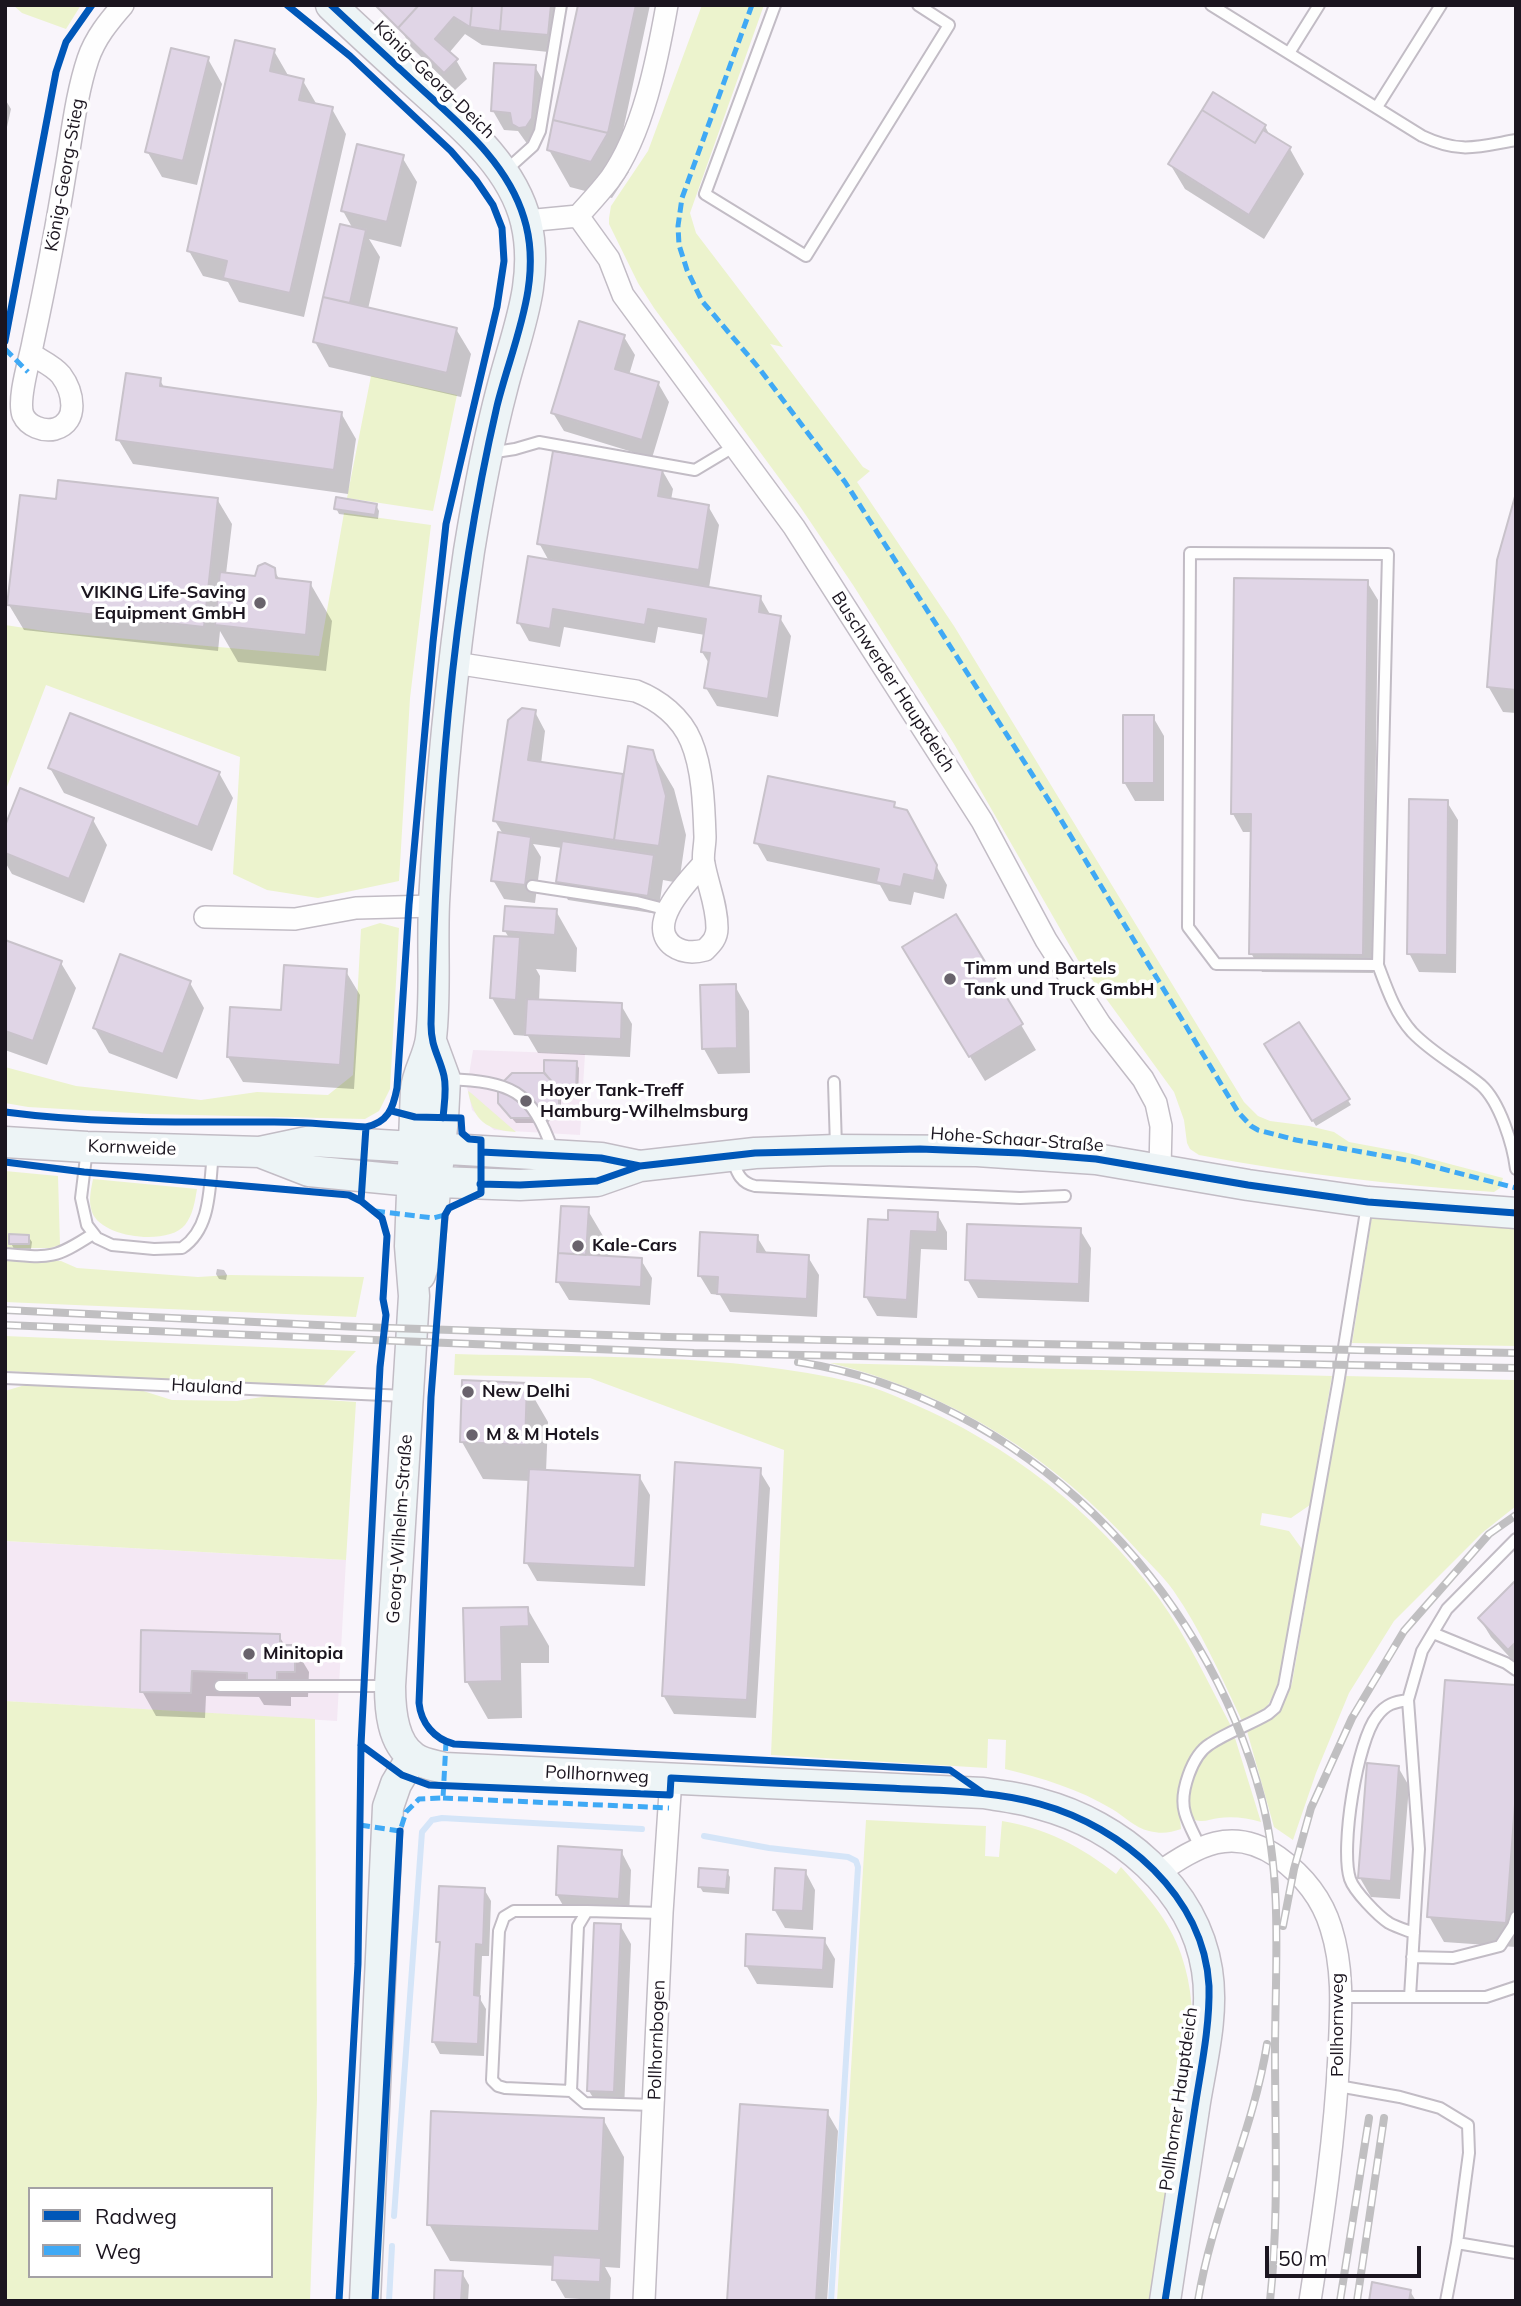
<!DOCTYPE html>
<meta charset="utf-8">
<style>
body{margin:0}
#map{position:relative;width:1521px;height:2306px;overflow:hidden;background:#f9f5fb;font-family:Mulish,sans-serif}
canvas{display:block}
.frame{position:absolute;inset:0;border:7px solid #1b151f;pointer-events:none}
.legend{position:absolute;left:28px;top:2187px;width:245px;height:91px;box-sizing:border-box;background:#fff;border:2px solid #a4a1a5;margin:0;padding:9px 12px;list-style:none;font-size:21px;color:#1b151f}
.legend li{display:flex;align-items:center;gap:14px;height:35px}
.legend b{width:35px;border:2px solid #a4a1a5}
.scale{position:absolute;left:1265px;top:2246px;width:156px;height:32px;box-sizing:border-box;border:4px solid #1b151f;border-top:0;padding-left:9px;font-size:21px;line-height:24px;white-space:nowrap;color:#1b151f;-webkit-text-stroke:5px #fff;paint-order:stroke}
</style>
<div id="map">
<canvas width="1521" height="2306"></canvas>
<div class="frame"></div>
<ul class="legend">
<li><b style="height:9px;background:#0057b8"></b>Radweg</li>
<li><b style="height:9px;background:#3fa9f5"></b>Weg</li>
</ul>
<div class="scale">50 m</div>
</div>
<script>
const ctx = document.querySelector('canvas').getContext('2d');
ctx.lineJoin = 'round';
function fill(path, color) { ctx.fillStyle = color; ctx.fill(path, 'evenodd'); }
function trace(path, color, width, dash) { ctx.strokeStyle = color; ctx.lineWidth = width; ctx.lineCap = dash ? 'butt' : 'round'; ctx.setLineDash(dash || []); ctx.stroke(path); }
function label(font, color, halo, rows, align = 'center') {
  ctx.font = font + ' Mulish,sans-serif'; ctx.lineWidth = 7; ctx.setLineDash([]); ctx.textBaseline = 'middle'; ctx.strokeStyle = halo; ctx.fillStyle = color; for (const [text, x, y, turn = 0] of rows) {
    ctx.save(); ctx.translate(x, y); ctx.rotate((+turn || 0) * Math.PI / 180); ctx.textAlign = isNaN(turn) ? turn : align; if (halo) ctx.strokeText(text, 0, 0); ctx.fillText(text, 0, 0); ctx.restore();
  }
}
fill(new Path2D(`
 M473,1050l112,4 -5,81 -86,-5 -22,-20 -5,-23z
 M5,1541l341,19 -9,161 -332,-20z`), '#f4e8f4');
fill(new Path2D(`
 M13,5h68l-15,24 -44,-16z
 M702,5h62l-74,208 6,20 87,114 -13,-3 93,123 7,4 -13,11 97,144 290,476 14,14 12,5 39,5 25,6 15,10 59,11 95,25 -3,10 -6,4c-99,-7 -197,-18 -295,-37l-9,-6 -3,-6 -3,-23 -10,-28 -96,-132 -124,-216 -101,-159 -54,-80 -145,-197 -16,-25 -29,-59v-6l2,-12 37,-55z
 M371,376l86,19 -24,116 -86,-13z
 M344,513l87,12 -21,173 -11,183 -81,17 -51,-8 -34,-16 7,-117 -194,-72 -41,107v-167l46,7 268,24z
 M380,923l19,5 -9,161 -11,22 -14,8 -215,-5 -122,-7 -23,-4v-36l71,19 125,14 56,-8 71,3 25,-20 8,-146z
 M468,1091l3,2 45,39c-30,-2 -42,-11 -48,-41z
 M5,1171l53,5 2,69 -10,3h-45z
 M93,1179l104,10c-2,12 -4,26 -12,36 -17,21 -84,13 -93,-13 -4,-10 -1,-23 1,-33z
 M1372,1216l144,10v120l-164,-3z
 M5,1261h56l16,7 121,9 32,-2 134,2 -8,40 -351,-15z
 M5,1336l351,15 -32,34 -40,1 -279,-15z
 M455,1354c131,4 274,-2 401,29 19,4 37,12 55,20 97,41 184,109 247,194 29,40 50,85 73,129l-30,17 -15,22 -8,31 3,33c-11,4 -20,5 -32,2 -14,-3 -25,-15 -37,-22 -33,-20 -70,-31 -107,-40l1,-29 -18,-1 -1,29 -216,-13 13,-305 -194,-72 -136,-3z
 M830,1363l502,13 -22,129 -19,13 -29,-5 -2,12 29,6 13,18 -24,138 -10,18 -9,8 -17,8c-21,-45 -41,-91 -69,-131 -10,-14 -24,-27 -36,-40 -82,-92 -186,-158 -307,-187z
 M1345,1376l171,4v126l-34,27 -88,88 -45,72 -33,80 -23,67 -19,-13 -27,-96c28,-12 35,-19 45,-48z
 M25,1385l115,5 32,10 65,1 31,-5 88,6 -10,158 -341,-19v-150z
 M5,1701l310,18 2,380 -7,202h-305zM30,2189h241v87h-241z
 M1235,1738l26,84c-13,-4 -29,-6 -42,-4 -9,1 -15,5 -24,2 -15,-22 -1,-60 19,-74 6,-5 14,-6 21,-8z
 M866,1820l120,6 -1,30 14,1 3,-36c44,7 80,26 114,53l5,-7c24,27 48,52 60,87 23,66 6,134 -6,200 -8,49 -17,98 -26,147h-312z`), '#ecf3cd');
fill(new Path2D(`
 M375,5h187l-4,48 -76,-8 -17,-11 -16,19 7,7 11,19 -12,11 -44,-43 -8,-14z
 M580,5h70l-32,149 11,18 -17,26 -42,-11 -21,-37z
 M274,51l15,26 14,4 14,24 15,4 14,25 -42,183 -65,-15 -11,-20 -25,-6 -14,-25z
 M208,59l14,25 -25,101 -35,-8 -15,-26z
 M535,67l11,18 -4,56 -8,6 -6,-2 -10,-14 -14,-1 -11,-19z
 M5,99l6,10 -6,27z
 M1265,126l3,6 -1,2 23,15 14,25 -40,65 -79,-50 -15,-25z
 M402,157l15,25 -16,65 -32,-8 11,18 -12,52 88,20 15,25 -10,43 -132,-30 -14,-25 26,-116 12,3 -10,-18z
 M624,337l11,18 -6,20 29,8 11,19 -17,56 -88,-27 -11,-18z
 M160,380l5,9 176,24 15,26 -8,55 -215,-30 -15,-25z
 M662,470l11,19 -2,11 37,6 11,19 -10,63 51,9 11,19 9,2 11,18 -13,81 -61,-11 -11,-18 4,-23 -8,-13 3,-17 -47,-8 -3,16 -91,-16 -4,20 -31,-6 -10,-18 30,-62 -10,-18z
 M217,499l15,25 -6,50 30,3 15,-11 9,14 30,3 22,38 -6,50 -88,-9 -18,-31 -2,20 -194,-21 -15,-25 49,-104z
 M1516,499v214l-13,-1 -15,-26z
 M376,505l3,6 -1,8 -39,-5 -3,-6z
 M1367,582l11,18 -5,373 -111,-1 -11,-19 1,-121h-9l-10,-18z
 M535,712l10,19 -4,33 81,12 3,4 27,-28 22,37 12,46 -7,48 -16,-3 -5,34 -90,-14 -11,-19 5,-33 -29,-4 8,13 -6,46 -31,-4 -11,-19 10,-46 -8,-13z
 M1153,717l11,19v65h-29l-11,-19z
 M50,768l169,5 14,25 -21,53 -148,-58z
 M1447,802l11,18 -2,153 -37,-1 -10,-19z
 M893,804l4,6 9,2 41,73 -3,14 -30,-7 -3,13 -22,-4 -9,-16 -113,-24 -11,-19z
 M93,820l14,25 -23,58 -72,-29 -7,-12v-31z
 M556,911l21,37 -1,24 -40,-3 4,7 -1,26 82,3 11,19 -2,33 -92,-4 -10,-17 -14,-1 -22,-37 17,-60 -4,-7z
 M956,916l80,134 -51,31 -67,-109z
 M5,942l56,21 15,25 -29,77 -42,-15z
 M345,970l15,25 -6,94 -111,-7 -15,-25 55,-45z
 M190,983l14,25 -27,71 -68,-26 -15,-26z
 M735,986l14,25 1,62 -32,1 -14,-25z
 M1298,1024l53,81 -35,21 -50,-81z
 M576,1063l3,5 -1,29 -17,-2v16l-14,12h-31l-13,-15 9,-33h35z
 M587,1209l22,37 -1,12 33,2 11,18 -2,27 -81,-5 -11,-18z
 M937,1214l10,18v18l-26,-1 -4,69 -40,-2 -11,-19 23,-75z
 M1080,1230l11,18 -2,54 -111,-4 -11,-19z
 M28,1236l4,6 -1,7h-17l-3,-6z
 M757,1237l11,18 40,2 11,18 -2,42 -87,-5 -10,-17 -9,-1 -11,-18z
 M217,1269l7,1 3,5 -1,5 -7,-1 -3,-5z
 M526,1384l22,38 -2,50 93,4 11,19 -5,91 -108,-5 -11,-19 4,-81 -47,-2 -21,-37z
 M759,1470l11,18 -14,230 -82,-4 -11,-19z
 M1516,1582v82l-25,-27 -11,-18z
 M527,1608l22,38v17h-28l1,55 -34,1 -21,-37 -2,-72z
 M143,1632l136,4 7,11h8l15,25 -1,25h-17v9l-27,-1 -5,-8 -53,-1 -1,22 -49,-2 -14,-25z
 M1516,1687v260l-72,-5 -15,-26z
 M1398,1767l11,19 -9,113 -29,-2 -11,-19z
 M621,1851l10,19 -2,47 -61,-3 -11,-19z
 M805,1871l10,19 -2,40 -28,-2 -11,-19z
 M727,1872l3,5 -1,17 -26,-2 -3,-5z
 M484,1889l7,12 -2,55h-7l-2,43 6,10 -2,47 -44,-2 -7,-13 8,-94 -3,-5z
 M620,1925l11,19 -7,166 -24,-1 -11,-18z
 M824,1940l11,19 -2,29 -76,-4 -11,-19z
 M827,2112l11,19 -11,170h-98z
 M603,2119l21,38 -4,111 -15,-1 6,11 -1,23 -45,-3 -11,-19 1,-13 -105,-5 -21,-37z
 M462,2273l7,12 -1,16h-33z
 M1410,2291l6,10h-45z`), '#0003');
trace(new Path2D(`
 M704,1836l65,12 79,9 8,4 2,6 -27,434
 M394,2216l28,-384 10,-12 10,-2 200,11
 M389,2301l3,-55`), '#d5e5f8', 6);
const building = new Path2D(`
 M375,5h44l-21,23z
 M419,5h53l-2,22 -16,-10 -19,22 23,20 -14,14 -46,-45z
 M472,5h30l-2,26 -30,-4z
 M502,5h49l-3,30 -48,-4z
 M578,5h58l-28,128 -55,-13z
 M235,40l40,9 -5,22 34,8 -5,21 34,7 -43,186 -67,-15 4,-17 -40,-10z
 M171,48l38,9 -26,104 -38,-9z
 M494,63l42,2 -4,53 -6,9 -7,1 -7,-4 -2,-11 -19,-2z
 M1213,92l53,33 -11,18 -53,-33z
 M1202,110l53,33 8,-13 28,17 -42,68 -81,-51z
 M553,120l55,13 -17,29 -44,-12z
 M357,144l47,11 -17,67 -46,-11z
 M340,224l26,6 -16,73 -27,-6z
 M323,297l134,31 -10,45 -134,-31z
 M579,321l46,14 -10,34 44,13 -17,58 -91,-27z
 M126,373l35,5 -1,8 182,26 -8,58 -218,-30z
 M553,451l110,18 -5,27 51,9 -10,65 -162,-26z
 M58,480l160,18 -14,129 -197,-22 13,-110 36,4z
 M1516,493v197l-29,-3 10,-127z
 M336,497l41,7 -2,11 -41,-6z
 M528,556l233,40 -2,16 22,4 -13,83 -64,-11 6,-35 -9,-1 5,-33 -58,-10 -3,16 -92,-16 -3,20 -33,-6z
 M265,563l10,5 1,10 35,4 -5,53 -91,-10 5,-53 35,4 3,-10z
 M1234,578l134,2 -5,375 -114,-1 2,-140h-20z
 M522,708l14,2 -8,50 95,14 -9,66 -121,-19 15,-101z
 M70,713l150,59 -22,55 -150,-59z
 M1123,715h31v68h-31z
 M628,746l25,4 13,46 -7,50 -45,-6z
 M768,776l127,26 -1,5 13,3 30,55 -3,16 -30,-7 -3,13 -25,-5 3,-13 -125,-26z
 M20,788l74,30 -25,61 -64,-26v-27z
 M1409,799l39,1 -1,155 -40,-1z
 M498,832l33,5 -6,48 -34,-4z
 M562,841l92,14 -6,41 -92,-14z
 M505,906l52,3 -2,26 -52,-4z
 M956,914l67,110 -54,33 -67,-110z
 M494,936l26,1 -4,63 -26,-2z
 M5,940l57,21 -29,80 -28,-10z
 M120,954l71,27 -28,73 -70,-26z
 M284,965l63,4 -7,96 -113,-8 3,-50 51,3z
 M736,984l1,64 -35,1 -2,-64z
 M527,999l95,4 -1,36 -96,-4z
 M1299,1022l51,77 -38,22 -48,-77z
 M544,1060l33,1 -1,31h-16l-16,-20z
 M512,1073h32l15,16v16l-15,13h-33l-13,-15v-16z
 M561,1206l28,1 -3,48 -28,-2z
 M888,1210l50,2 -1,20 -26,-1 -4,69 -43,-3 4,-78 20,1z
 M967,1224l114,4 -2,56 -114,-4z
 M700,1232l58,3 -1,17 52,3 -2,44 -90,-5 1,-17 -20,-1z
 M9,1234l20,1v9h-20z
 M558,1253l84,5 -1,29 -85,-5z
 M462,1380l65,3 -2,62 -65,-3z
 M675,1462l86,6 -14,232 -85,-4z
 M529,1469l111,6 -5,93 -111,-5z
 M1516,1580v62l-8,8 -30,-32z
 M528,1607l1,19 -28,1 1,54 -37,1 -2,-74z
 M141,1630l139,4v11h15v27h-18v9h-30v-8l-55,-2 -1,22 -51,-1z
 M1445,1680l71,5v106l-10,132 -79,-6z
 M1367,1763l32,3 -8,115 -33,-3z
 M558,1846l64,4 -3,49 -63,-4z
 M699,1868l29,2 -2,19 -28,-2z
 M775,1868l31,2 -3,41 -30,-1z
 M439,1886l46,2 -2,57 -7,-1 -2,51 6,1 -2,48 -46,-2 8,-100h-4z
 M594,1923l27,1 -7,168 -27,-1z
 M746,1934l79,4 -2,32 -78,-4z
 M740,2104l88,6 -12,191h-89z
 M431,2111l173,7 -5,113 -172,-6z
 M553,2255l48,3 -1,24 -48,-2z
 M435,2270l28,1 -2,30h-27z
 M1372,2282l39,8 -2,11h-40z`);
fill(building, '#e0d5e6');
trace(building, '#c8c2ca', 2);
const lane = new Path2D(`
 M775,5l-70,189 101,62 143,-231 -31,-20
 M1211,5l211,131c38,18 55,11 94,4
 M1289,53l30,-48
 M1377,107l64,-102
 M504,172l29,-26 7,-15 21,-126
 M489,453l26,-4 24,-7 156,28 40,-24
 M532,886l105,16 31,8
 M1378,965l-162,-1 -28,-37 2,-374 198,1 -10,411c9,24 17,48 34,67 21,22 46,34 69,53 19,17 32,60 35,84
 M448,1079c63,3 83,10 105,72
 M834,1082l2,65
 M87,1149l-6,49 6,27 10,13 15,7 42,4 28,-1c30,-20 27,-62 31,-94
 M732,1159c5,13 8,24 23,27l265,12 45,-2
 M5,1254c46,4 49,5 88,-20
 M5,1378l401,18
 M1433,1633l73,30 10,7
 M220,1686h167
 M1408,1700c-14,2 -22,4 -31,16 -20,25 -37,132 -27,163 4,12 28,37 39,44 7,4 17,7 25,10
 M1200,1847c-5,-11 -12,-23 -15,-34 -6,-20 7,-58 25,-69 18,-12 39,-19 58,-30l7,-6 9,-22 54,-302 29,-179
 M1412,1957l41,1 47,-12 13,-20 3,-9
 M1342,1997h144l30,-10
 M1410,1997l9,-148 -11,-149 14,-49 25,-42 69,-70
 M1338,2086l62,11 40,11 28,17 1,28 -12,90 59,10
 M571,2091l-66,-3 -7,-2 -6,-6 7,-149 5,-14 10,-6h73
 M654,2105l-69,-2 -14,-12 7,-165 9,-15 75,2
 M1446,2301l11,-58`);
const street = new Path2D(`
 M578,216l31,43 14,36 171,232 188,294 64,119 54,84 43,55 13,24 5,23 -1,43
 M526,221l52,-5c11,-12 22,-24 32,-37 33,-46 47,-118 57,-174
 M31,354c9,6 23,12 30,21 12,16 19,47 -6,54 -12,3 -27,-3 -32,-14 -6,-16 7,-56 10,-73 12,-56 23,-112 32,-168 7,-39 11,-79 23,-115 7,-21 21,-38 35,-54
 M455,663l181,28c23,9 45,26 55,50 12,28 13,66 14,96 0,9 -3,19 -1,27 4,22 13,41 13,64 0,10 -5,15 -12,22 -11,3 -22,3 -32,-4 -29,-22 16,-66 31,-83
 M205,917l90,2 61,-11 78,-2
 M1158,1873c40,-27 74,-48 120,-16 25,18 44,41 53,71 13,41 10,83 8,126 -4,83 -16,164 -29,247
 M644,2301l18,-388 9,-135`);
const secondary = new Path2D(`
 M331,5c27,26 55,51 82,76 43,39 99,82 113,141 14,59 -10,111 -24,167 -14,53 -24,107 -33,162 -17,116 -29,234 -35,352 -2,45 2,91 -3,135 -2,18 -13,33 -15,51l-6,157 4,50 -24,390c0,23 2,56 23,71 9,7 21,8 31,11l539,25c19,3 39,5 57,11 79,21 154,84 167,166 7,43 -5,90 -12,132 -10,66 -20,132 -30,199
 M5,1142l82,5 173,5 52,-11 289,17 38,8
 M260,1152l49,19 103,10 108,4 77,-4 43,-15 115,-13 81,-3 141,1 119,8 152,26 120,17 148,11
 M420,1275l9,-28 14,-129 2,-39 -14,-38
 M365,2301l23,-494 8,-23 16,-27`);
trace(lane, '#c2bcc5', 14);
trace(street, '#c2bcc5', 24);
trace(secondary, '#c2bcc5', 33);
trace(lane, '#fefefe', 10);
trace(street, '#fefefe', 21);
trace(secondary, '#edf4f6', 30);
const rail = new Path2D(`
 M5,1310l354,17 309,10 848,16
 M5,1325l689,28 822,15
 M798,1362c224,35 408,222 464,438 21,82 13,169 13,253 0,82 4,165 -5,248
 M1283,1926l11,-57 17,-61 41,-90 52,-87 85,-97 27,-19
 M1198,2301c14,-88 55,-169 69,-257
 M1340,2301l29,-183
 M1357,2301l27,-183`);
trace(rail, '#c0bfc1', 8);
trace(rail, '#fff', 5, [16]);
trace(new Path2D(`
 M752,5l-70,193 -4,28 1,19 8,25 15,31 56,66 87,115 210,328 183,302 13,14 7,4 38,10 116,21 104,27
 M5,349l23,23
 M375,1211l58,7 12,-3
 M443,1798l226,10
 M360,1825l40,6 6,-19 13,-13 24,-1 3,-56`), '#3fa9f5', 5, [10, 5]);
trace(new Path2D(`
 M287,5l63,51 101,95 25,29 17,25 9,23 2,33 -7,46 -51,217 -13,118 -24,263 -12,183c-4,21 -9,34 -31,39l-5,74 21,17 5,18 -4,63 3,16 -6,52 -19,378 -3,219 -19,337
 M331,5c28,26 56,52 84,78 42,39 92,78 109,135 20,63 -12,127 -27,188 -47,202 -61,412 -66,618 0,24 8,31 13,52 3,13 0,29 -1,42
 M5,341l51,-269 10,-30 26,-37
 M392,1111l23,6 46,1 1,15 7,6 12,1v53l-32,15 -4,7 -14,182 -12,306c2,20 15,36 35,41l496,26 33,23
 M5,1112c91,12 178,10 269,10 31,0 62,3 92,5
 M481,1152l120,6 39,8
 M5,1162l79,10 265,23 12,6
 M480,1184l40,1 77,-4 43,-15 115,-13 165,-4 101,4 75,6 152,26 120,17 148,11
 M361,1745l41,30 27,10 241,10 1,-17c72,4 145,7 217,10 51,3 103,2 152,16 83,23 164,92 169,182 1,40 -8,82 -14,121 -10,65 -20,129 -30,194
 M375,2301l25,-470`), '#0057b8', 7);
for (const [x, y, r, color] of [
 [260,603,7,"#69636c"],
 [950,979,7,"#69636c"],
 [526,1101,7,"#69636c"],
 [578,1246,7,"#69636c"],
 [468,1392,7,"#69636c"],
 [472,1435,7,"#69636c"],
 [249,1654,7,"#69636c"]
]) { const dot = new Path2D(); dot.arc(x, y, r, 0, 2 * Math.PI); ctx.fillStyle = color; ctx.fill(dot); trace(dot, '#fff', 2.5); }
label('18px', '#1b151f', '#fff', [
 ["König-Georg-Deich",434,80,44],
 ["König-Georg-Stieg",65,175,-80],
 ["Buschwerder Hauptdeich",893,682,57],
 ["Hohe-Schaar-Straße",1017,1140,4],
 ["Kornweide",132,1148,2],
 ["Hauland",207,1387,3],
 ["Georg-Wilhelm-Straße",400,1529,-86],
 ["Pollhornweg",597,1775,3],
 ["Pollhornweg",1338,2025,-90],
 ["Pollhornbogen",657,2040,-88],
 ["Pollhorner Hauptdeich",1179,2099,-82]
]);
label('bold 18px', '#1b151f', '#fff', [
 ["VIKING Life-Saving",246,593,"right"],
 ["Equipment GmbH",246,614,"right"],
 ["Timm und Bartels",964,969],
 ["Tank und Truck GmbH",964,990],
 ["Hoyer Tank-Treff",540,1091],
 ["Hamburg-Wilhelmsburg",540,1112],
 ["Kale-Cars",592,1246],
 ["New Delhi",482,1392],
 ["M & M Hotels",486,1435],
 ["Minitopia",263,1654]
], 'left');
</script>
